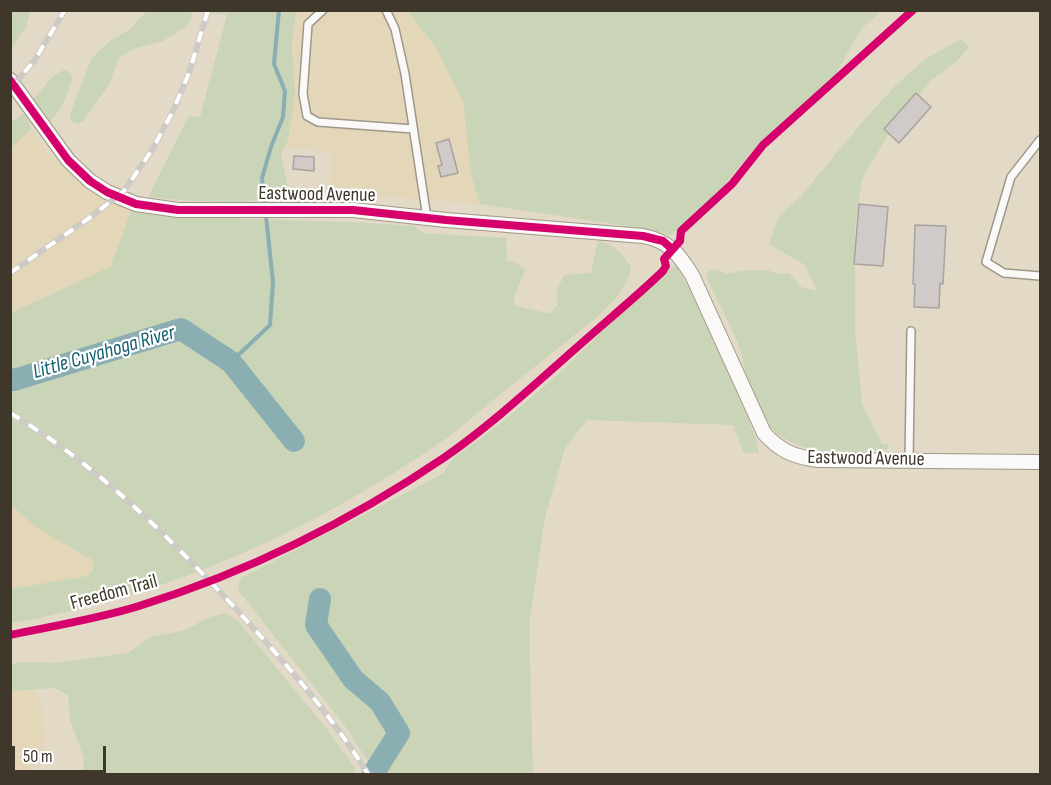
<!DOCTYPE html>
<style>
body{margin:0}
#map{position:relative;width:1051px;height:785px;overflow:hidden;background:#e2d9c7;font-family:"Sofia Sans Condensed",sans-serif}
canvas{display:block}
.frame{position:absolute;inset:0;border:12px solid #3e372a;pointer-events:none}
.scale{position:absolute;left:12px;top:746px;width:94px;height:27px;box-sizing:border-box;border:3px solid #3e372a;border-top:0;padding-left:8px;font-size:18px;line-height:21px;white-space:nowrap;color:#3e372a;-webkit-text-stroke:4px #fff;paint-order:stroke}
</style>
<div id="map">
<canvas width="1051" height="785"></canvas>
<div class="frame"></div>
<div class="scale">50 m</div>
</div>
<script>
const ctx = document.querySelector('canvas').getContext('2d');
ctx.lineJoin = 'round';
function fill(path, color) { ctx.fillStyle = color; ctx.fill(path, 'evenodd'); }
function trace(path, color, width, dash) { ctx.strokeStyle = color; ctx.lineWidth = width; ctx.lineCap = dash ? 'butt' : 'round'; ctx.setLineDash(dash || []); ctx.stroke(path); }
function label(font, color, halo, rows, align = 'center') {
  ctx.font = font + ' "Sofia Sans Condensed",sans-serif'; ctx.lineWidth = 4.5; ctx.setLineDash([]); ctx.textBaseline = 'middle'; ctx.strokeStyle = halo; ctx.fillStyle = color; for (const [text, x, y, turn = 0] of rows) {
    ctx.save(); ctx.translate(x, y); ctx.rotate((+turn || 0) * Math.PI / 180); ctx.textAlign = isNaN(turn) ? turn : align; if (halo) ctx.strokeText(text, 0, 0); ctx.fillText(text, 0, 0); ctx.restore();
  }
}
fill(new Path2D(`
 M296,11h111l28,35 28,55 8,72 9,31 -151,-12 3,-40 -48,-5 4,-7z
 M31,129l15,22 25,23 23,19 37,18 -21,56 -99,46v-165z
 M10,505l27,23 57,33 21,18 -104,22z
 M10,673l14,2 18,25 3,53 -18,21h-16z`), '#e4d6b8');
fill(new Path2D(`
 M11,10l19,1 -4,16 -13,19 -2,9z
 M148,10l43,1 1,8 -8,9 -21,13 -30,8 -14,9 -10,27 -26,36 -5,3 -6,-3 -2,-4 2,-8 19,-50 19,-18 19,-11z
 M192,11h104l-4,37 3,46 -7,46 -7,14 8,40 -45,8 -49,-1 -47,-4 41,-81 11,1 27,-102z
 M407,11h475l-21,18 -26,46 -77,69 -56,68 -33,24 -6,-3 -30,-6 -153,-23 -9,-31 -8,-72 -17,-32 -11,-23z
 M961,39l8,8 -11,13 -28,21 -45,59 -23,39 -7,47v104l7,74 20,40h7l-2,5c-39,5 -95,9 -121,-28 -6,-9 -18,-40 -21,-51 -2,-6 -2,-12 -4,-18 -9,-26 -24,-50 -35,-76l3,-5 7,-2 10,5 21,-4h20l11,4 11,-1 12,14 16,4 -12,-26 -36,-21 10,-28 22,-20 63,-76 32,-35 28,-25z
 M66,70l7,7c-5,15 -11,34 -23,44l-3,-1 -15,-20c11,-10 20,-28 34,-30z
 M25,113l6,16 -20,19v-26z
 M131,211l61,6 158,5 64,4 9,7 83,5 1,23h7l11,9c-3,10 -12,24 -11,35l36,9 7,-9v-15l7,-15 27,-2 7,-32c16,3 24,12 33,26 -4,22 -19,35 -34,50 -33,27 -67,53 -100,80 -17,14 -35,30 -53,43 -130,90 -277,157 -433,183l-1,-34 78,-13 5,-6 1,-9 -57,-33 -26,-23v-192l99,-46z
 M676,265l43,79 38,98 2,12 -4,-2 -11,2 -11,-29 -146,-5 -22,28 -20,69 -16,108 4,149h-157l-28,-44 -110,-140 3,-12 203,-105 7,-13 54,-40 59,-51 71,-71z
 M226,613l13,9 91,111 25,35 1,6h-273l1,-16 -14,-38 -2,-25 -13,-7 -44,3v-27l13,-2 33,1 71,-10 23,-16 35,-7 21,-12z`), '#cad5b8');
trace(new Path2D(`
 M231,362l39,-37 3,-43 -11,-104 9,-31 12,-30 2,-26 -11,-27 5,-54`), '#8baeb2', 4);
trace(new Path2D(`
 M10,379l4,1 167,-51 50,33 63,79
 M320,599l-4,26 37,54 27,23 19,31 -26,41`), '#8baeb2', 22);
const building = new Path2D(`
 M916,93l15,14 -32,36 -15,-14z
 M449,139l9,34 -17,4 -3,-11 4,-1 -6,-22z
 M294,156l20,1v14l-21,-2z
 M859,204l29,3 -5,59 -29,-2z
 M915,225l31,1 -3,58 -3,-1 -1,25 -25,-1 1,-23h-2z`);
fill(building, '#d0cac8');
trace(building, '#a9a2a0', 1.5);
const service = new Path2D(`
 M323,10l-15,14 -5,70 4,22 11,6 95,7
 M386,10l9,19 10,45 22,144
 M1040,140l-29,37 -25,85 18,11 36,3
 M909,460l2,-129`);
const minor = new Path2D(`
 M10,80l58,80 22,21 17,11 29,12 42,6h175l93,10 197,16c26,5 35,17 49,39l72,158c16,18 30,24 54,27l222,2`);
trace(service, '#9e988a', 10);
trace(minor, '#9e988a', 16);
trace(service, '#fbf9f7', 7);
trace(minor, '#fbf9f7', 14);
const rail = new Path2D(`
 M10,89l24,-28 31,-51
 M10,273l82,-57 32,-25 28,-41 20,-37 17,-40 19,-63
 M10,413c86,51 157,122 224,194 49,53 96,106 134,167`);
trace(rail, '#cecbc6', 6);
trace(rail, '#fff', 4, [11]);
trace(new Path2D(`
 M10,80l58,80 22,21 17,11 29,12 42,6h175l93,10 197,16 20,5 9,8
 M10,635c43,-9 87,-16 129,-29 109,-34 212,-85 306,-149 46,-32 88,-71 130,-108 29,-26 60,-51 88,-78l3,-5 -2,-7 16,-18 1,-10 51,-47 31,-39 150,-135`), '#d6006c', 8);
label('20px', '#3e372a', '#fff', [
 ["Eastwood Avenue",317,195,1],
 ["Eastwood Avenue",866,459,1],
 ["Freedom Trail",114,593,-15]
]);
label('italic 21px', '#17606f', '#fff', [
 ["Little Cuyahoga River",104,353,-16]
]);
</script>
